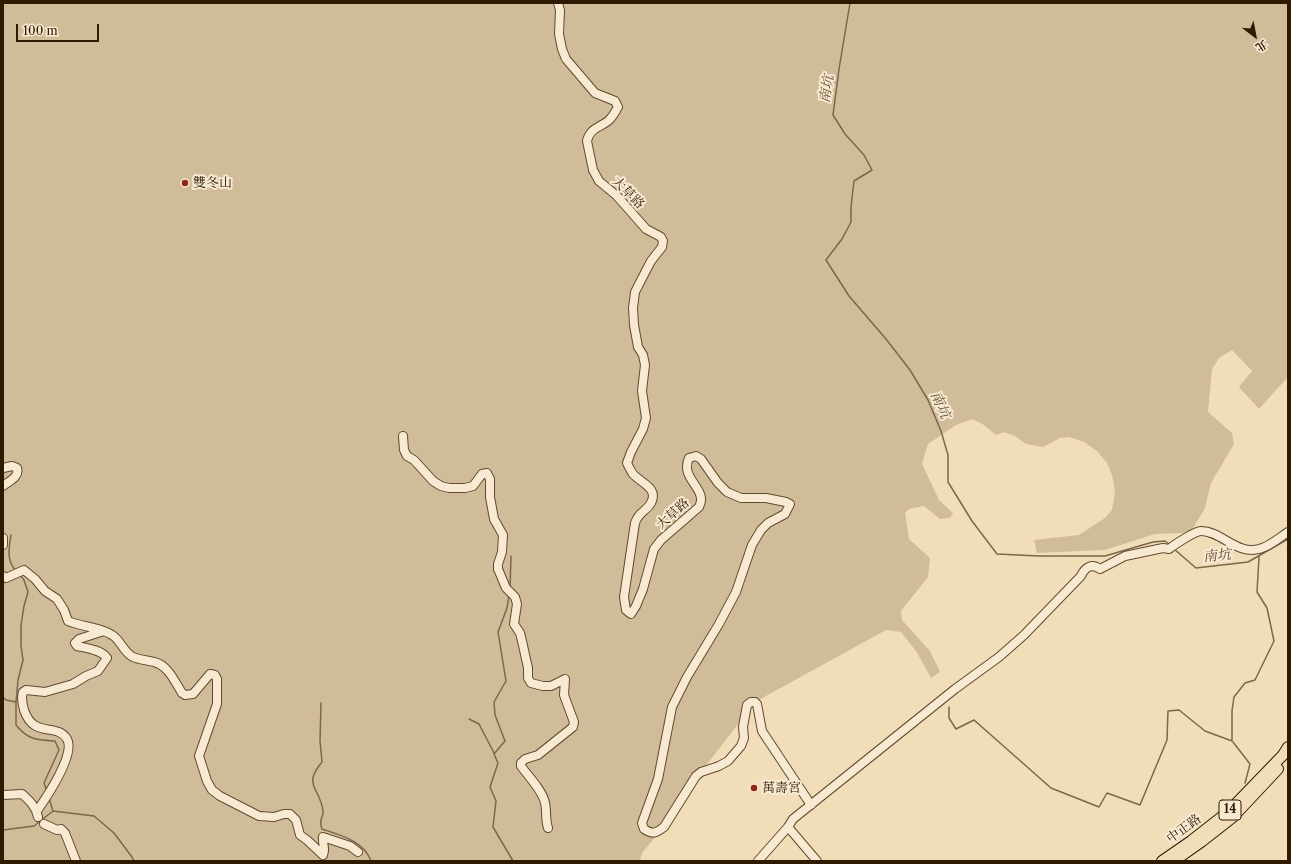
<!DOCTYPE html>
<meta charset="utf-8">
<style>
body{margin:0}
#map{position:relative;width:1291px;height:864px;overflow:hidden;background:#f2ddb9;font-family:"Libre Caslon Text","Noto Serif TC",serif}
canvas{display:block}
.frame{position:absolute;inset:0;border:4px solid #2e1a00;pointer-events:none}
.north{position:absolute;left:1235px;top:16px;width:40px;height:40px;-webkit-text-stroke:3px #f7e9d2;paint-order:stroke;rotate:148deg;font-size:11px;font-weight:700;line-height:16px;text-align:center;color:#2e1a00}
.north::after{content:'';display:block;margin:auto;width:14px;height:18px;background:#2e1a00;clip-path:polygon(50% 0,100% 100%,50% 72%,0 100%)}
.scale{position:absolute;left:16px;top:24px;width:83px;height:18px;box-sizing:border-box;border:2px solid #2e1a00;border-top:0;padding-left:5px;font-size:12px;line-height:14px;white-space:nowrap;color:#2e1a00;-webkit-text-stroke:3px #f7e9d2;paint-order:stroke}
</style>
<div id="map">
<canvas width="1291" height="864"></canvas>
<div class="frame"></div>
<div class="north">北</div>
<div class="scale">100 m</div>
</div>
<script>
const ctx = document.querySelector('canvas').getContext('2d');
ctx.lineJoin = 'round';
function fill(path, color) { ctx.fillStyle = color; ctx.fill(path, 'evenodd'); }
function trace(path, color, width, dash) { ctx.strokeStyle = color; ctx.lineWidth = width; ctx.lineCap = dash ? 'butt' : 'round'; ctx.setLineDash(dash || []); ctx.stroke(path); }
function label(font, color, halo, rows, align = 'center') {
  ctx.font = font + ' "Libre Caslon Text","Noto Serif TC",serif'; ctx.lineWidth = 4; ctx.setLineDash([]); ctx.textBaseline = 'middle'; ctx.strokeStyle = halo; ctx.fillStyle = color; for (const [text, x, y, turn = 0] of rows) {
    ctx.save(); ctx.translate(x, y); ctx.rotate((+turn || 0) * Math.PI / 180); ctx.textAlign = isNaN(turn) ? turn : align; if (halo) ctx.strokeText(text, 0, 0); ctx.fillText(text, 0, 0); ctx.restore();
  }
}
fill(new Path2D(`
 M3,3h1285v374l-29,32 -20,-22 13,-16 -20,-21 -13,8 -7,11 -4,43 24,21 2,11 -23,39 -6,25 -13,22 -9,3 -28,1 -50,16 -68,3 -3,-13 45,-5 26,-17 7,-8 3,-18 -3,-17 -5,-12 -10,-12 -13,-9 -15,-5 -9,1 -17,9 -17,-3 -11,-8 -11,-4 -8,3 -12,-10 -12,-6 -16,6 -28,19 -6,20 17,36 14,13 -3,5 -10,1 -16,-13 -15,3 -4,4 4,26 21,19 -2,19 -27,34 1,9 28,31 10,21 -9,6 -15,-27 -15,-19 -15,-2 -131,72 -54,70 -37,55 -22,26 -2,8h-637z`), '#d1bc9a');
trace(new Path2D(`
 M850,3l-11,66 -6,46 12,19 19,21 8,15 -18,11 -3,26v15l-9,17 -16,21 23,36 37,43 24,31 18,30 13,31 7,24v27l24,39 25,33 42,2h66l48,-14 12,-1 5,4
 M11,535c-2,13 -5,25 5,36
 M1174,549l22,19 52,-6 40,-23
 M510,588l1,-32
 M509,595l-2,13 -9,24 8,49 -12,21 1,13 10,26 -11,13 4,9 -8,24 6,14 -3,26 20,34
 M3,697l3,3 10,2v23c12,15 21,15 39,16l4,9 -15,33 3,8
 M16,702l2,-22 5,-20 -2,-14v-21l3,-19 4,-14 -4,-12 -4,-5
 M321,703l-1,38 2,21c-20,24 -2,25 1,49 1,7 -5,7 -1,18 18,6 42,12 49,32
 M949,707v11l7,11 18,-9 77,68 48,19 8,-14 33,12 27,-65 1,-29 11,-1 26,21 27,10v-30l2,-14 11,-14 10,-3 19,-39 -7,-33 -10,-16 2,-35
 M469,719l10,5 15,29
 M1233,742l17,22 -5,19
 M49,798l4,13
 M3,830l31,-4 19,-15 41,5 20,17 18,24 2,4`), '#7b6749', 1.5);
const minor = new Path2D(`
 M558,3l2,7 -1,24 3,15 4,10 29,34 20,8 3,6c-3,5 -5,10 -10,14 -9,7 -18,7 -21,20l6,29 6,11 18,15 29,33 15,8 2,4 -1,6 -11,14 -16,31 -2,16 1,17 4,22 5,8 2,10 -3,26 4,27 -3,11 -12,23 -4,11c2,4 3,7 6,11 8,9 26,14 18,29 -5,9 -12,8 -16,20l-11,74 2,13 5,4 5,-8 7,-17 11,-40 7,-9 38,-33c10,-18 -20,-28 -10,-49l7,-2 5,3 17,24 9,9 14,6h25l20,4 4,2 -5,10 -17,9 -7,7 -9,15 -16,47 -17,32 -32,53 -15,30 -14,72 -16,44 2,6c9,6 12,4 20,-2l32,-51 5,-4 18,-6 9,-5 13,-15 3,-8 -1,-11 4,-22 4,-3h4l2,2 5,27 49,74
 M403,436l1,14 3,6 7,4 19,21 8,5 8,2h16l8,-2 9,-12 5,-1 3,6v18l4,22 9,16 -1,17 -4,12v5l8,19 9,9 2,7 -3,20 6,9 2,8 6,27v10l3,5 12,3h8l14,-7 -1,16 10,27 -1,5 -35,28 -13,4 -4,4v3c7,10 22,25 24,37 2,8 0,16 3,25
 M3,468l9,-2 5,2c3,9 -8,13 -14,18
 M3,538v7
 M3,576l3,2 18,-8 11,9 10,12 12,8 7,11 4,11c14,6 32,6 44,14 9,5 11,17 21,22 7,3 14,3 21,5 14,3 21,20 28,31l3,2 8,-1 17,-20 5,1 2,4v25l-18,52 8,25 5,9 8,6 39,20 15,1 10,-3h6l6,6 4,15 7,5 16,15c3,-7 -1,-11 0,-18l27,9 8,6
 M3,795l19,-1c8,7 14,13 16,23
 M37,811c9,-13 39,-57 30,-72 -11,-17 -33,0 -43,-29 -2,-7 -3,-12 -1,-18l3,-2 19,2 28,-8 13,-8 12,-5 9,-13c-5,-8 -21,-10 -30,-12l-2,-3 4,-4 25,-8
 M44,824l13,6 4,-1 4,4 11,28
 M788,827l29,34
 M758,861l30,-34 5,-8 162,-130 44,-32 25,-22 57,-59c4,-9 11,-13 19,-7l25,-13 38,-8 6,1c5,-4 26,-18 32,-18 20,0 36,24 58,18 10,-2 20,-11 29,-17`);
const major = new Path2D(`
 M1162,861l29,-20 37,-29 55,-57 5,-8
 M1174,861l27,-19 32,-25 45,-48`);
trace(minor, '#5f4b2e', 10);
trace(major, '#2e1a00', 12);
trace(minor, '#f7e9d2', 8);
trace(major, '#f2ddb9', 10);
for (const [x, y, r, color] of [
 [185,183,4,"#8f2418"],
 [754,788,4,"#8f2418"]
]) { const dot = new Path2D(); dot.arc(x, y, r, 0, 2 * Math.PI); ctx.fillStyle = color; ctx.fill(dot); trace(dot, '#f7e9d2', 1.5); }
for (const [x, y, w] of [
 [1230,810,22]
]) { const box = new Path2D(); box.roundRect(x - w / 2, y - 10, w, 20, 3); ctx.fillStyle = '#f7e9d2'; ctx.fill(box); trace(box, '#2e1a00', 1); }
label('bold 12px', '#2e1a00', null, [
 ["14",1230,810]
]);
label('13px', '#2e1a00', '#f7e9d2', [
 ["雙冬山",193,183],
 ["萬壽宮",762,788]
], 'left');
label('13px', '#2e1a00', '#f7e9d2', [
 ["大草路",628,193,45],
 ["大草路",673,514,-42],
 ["中正路",1184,829,-36]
]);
label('italic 14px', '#624e31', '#f7e9d2', [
 ["南坑",827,89,-81],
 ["南坑",940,405,65],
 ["南坑",1217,556,-6]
]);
</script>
